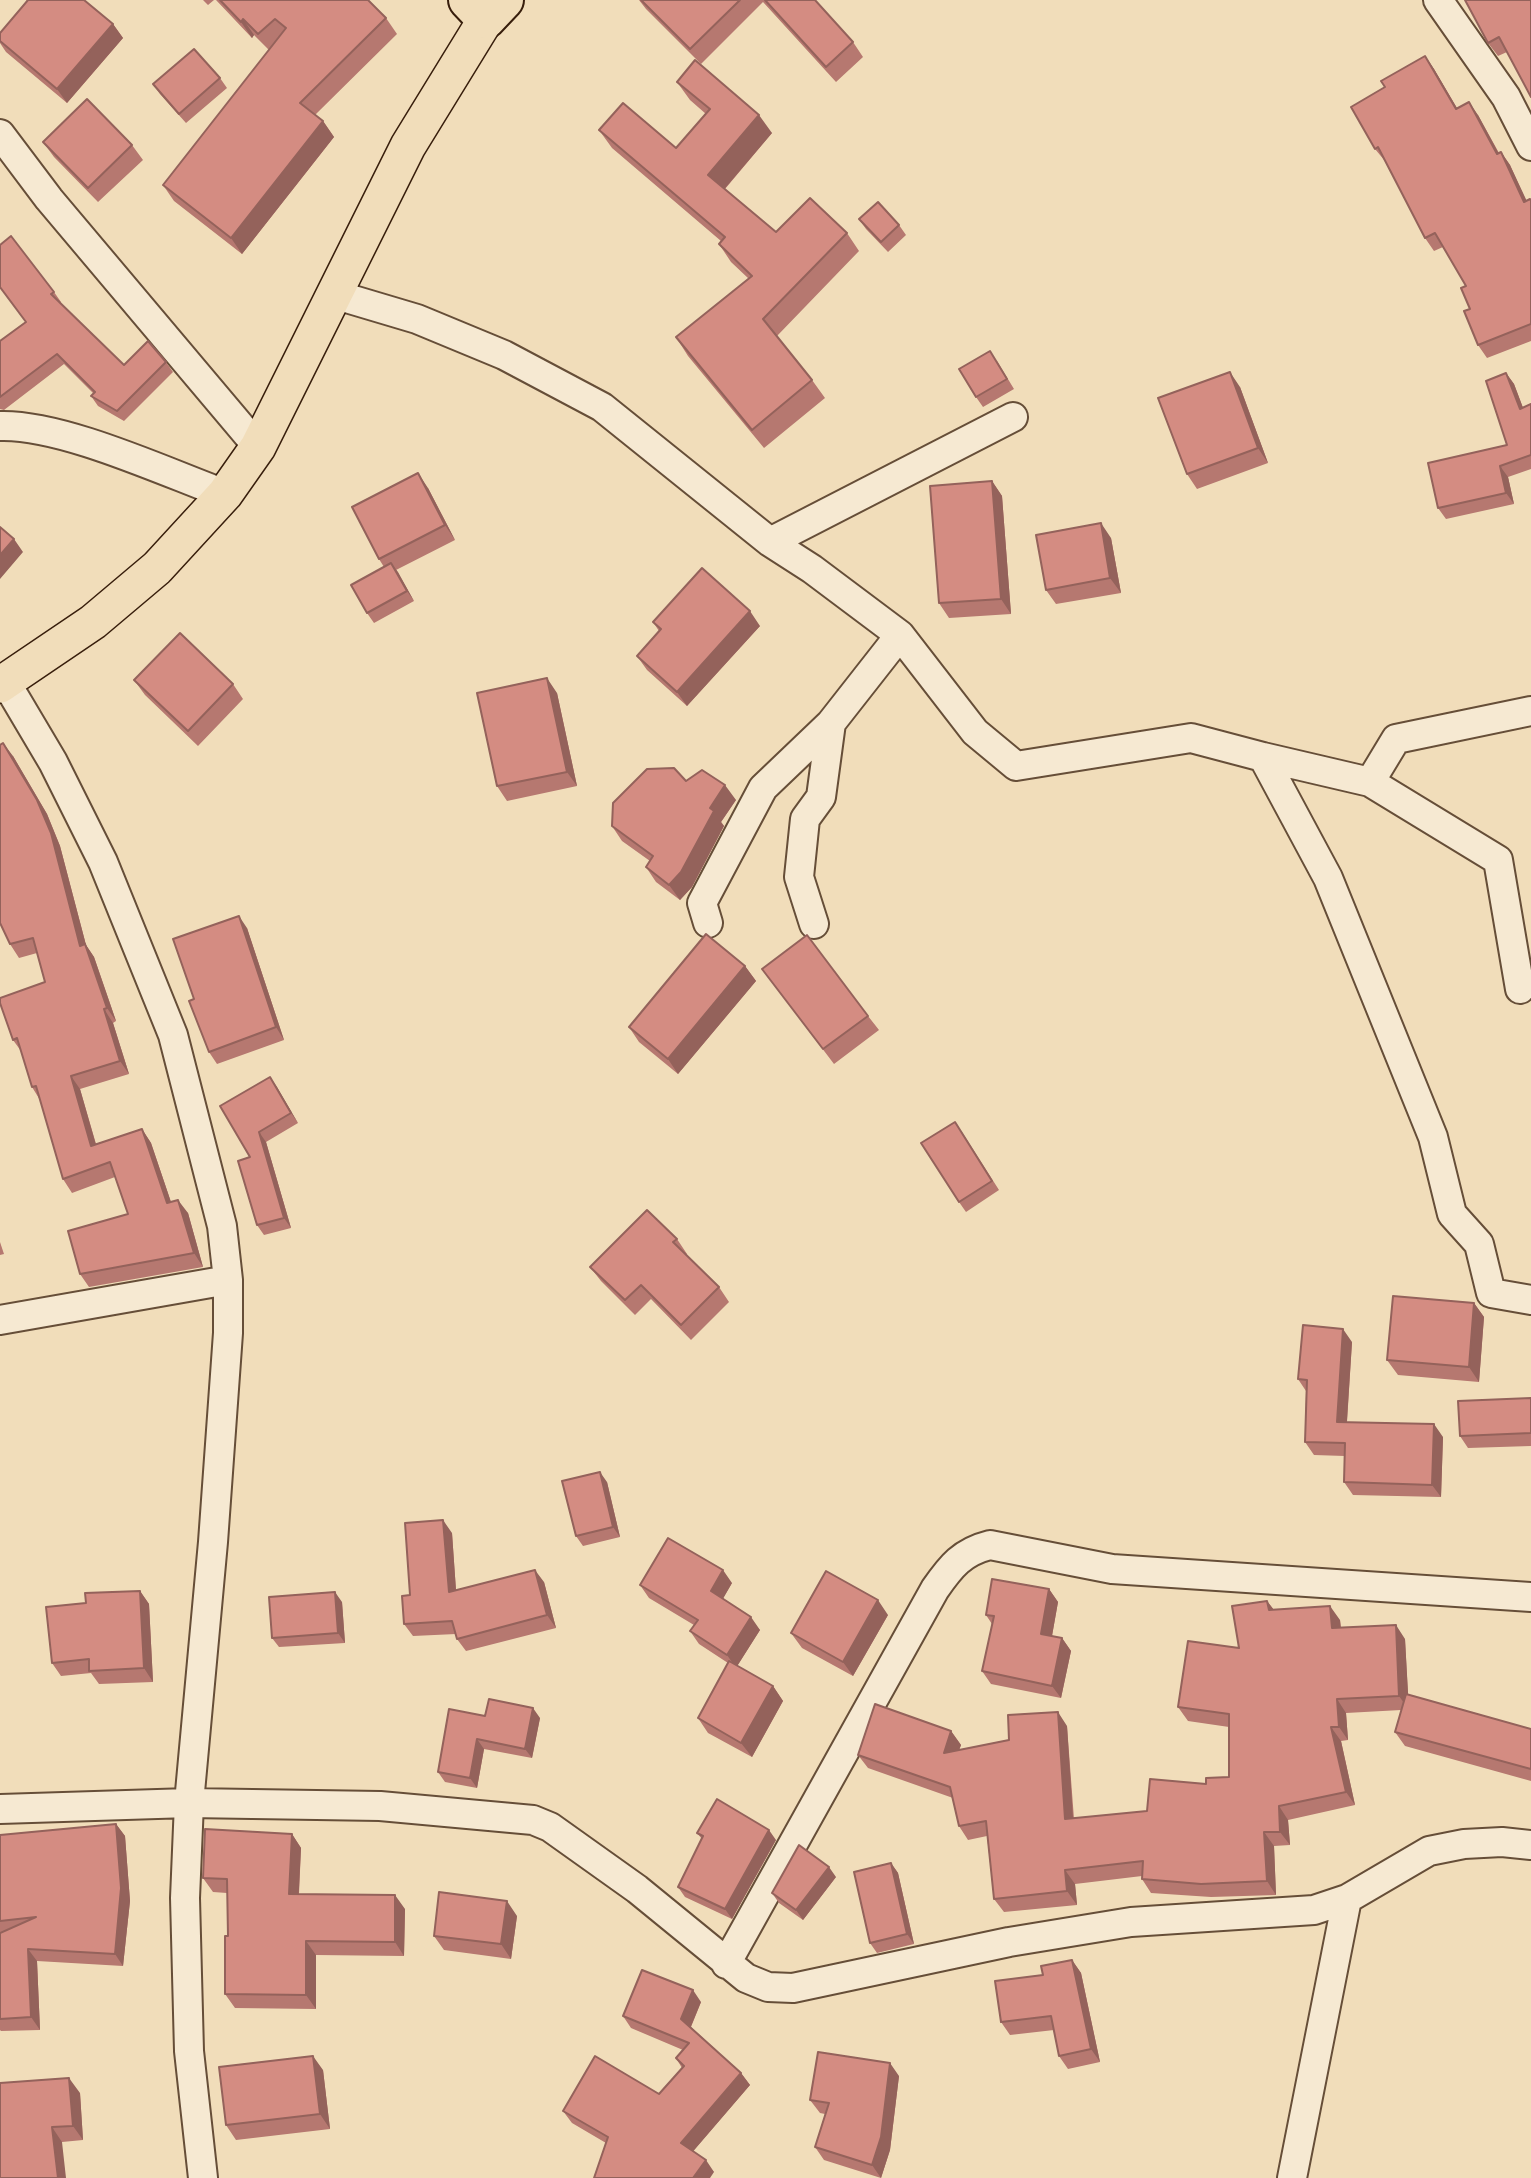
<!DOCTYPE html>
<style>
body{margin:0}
canvas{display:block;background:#f1ddba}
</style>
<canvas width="1531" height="2178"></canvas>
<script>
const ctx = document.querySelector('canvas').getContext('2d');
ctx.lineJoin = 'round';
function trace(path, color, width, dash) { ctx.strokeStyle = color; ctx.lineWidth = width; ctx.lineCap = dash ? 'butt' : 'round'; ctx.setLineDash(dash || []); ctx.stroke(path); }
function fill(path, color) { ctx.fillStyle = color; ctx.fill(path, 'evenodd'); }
const minor = new Path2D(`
 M1438,0l68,97 25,49
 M0,134l49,65 209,248
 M333,294l84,25 87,36 98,52 168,135 42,27 88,66 75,97 41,34 175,-28 72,19 65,121 105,259 19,77 27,30 12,49 40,7
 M0,426c62,-2 165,46 225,68
 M770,542l243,-125
 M5,681l48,81 50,100 70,173 49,191 6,54v53l-15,209 -24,261 -4,95 4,153 14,127
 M1263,757l107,25 128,78 22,129
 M1370,782l26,-43 135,-28
 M708,923l-6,-20 61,-115 68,-65
 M814,924l-15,-47 6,-58 16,-22 10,-74 69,-88
 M0,1320l228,-40
 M0,1809l189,-6 191,3 153,14 17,7 87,62 109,89 22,9 25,1 216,-46 122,-20 183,-12 33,-11 82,-48 35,-7 38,-2 29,3
 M726,1964l209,-375c16,-23 27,-37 55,-44l122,24 419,28
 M1292,2178l55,-279`);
const major = new Path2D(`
 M0,685l93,-63 64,-54 68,-74 33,-47 150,-301 78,-127`);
const highway = new Path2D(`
 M468,0l18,19 18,-19`);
trace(minor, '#664e38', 32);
trace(major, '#381e0c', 38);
trace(highway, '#381e0c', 42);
trace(minor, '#f6e9d2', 28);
trace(major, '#f1ddba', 35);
trace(highway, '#f1ddba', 38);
fill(new Path2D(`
 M26,0h58l29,24 10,14 -56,65 -61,-51 -6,-9v-10l27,-32z
 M203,0h11l-6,5z
 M216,0h152l18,18 11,16 -82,81 8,6 11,16 -92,117 -68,-53 -11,-16 106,-135 -15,-15 -2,3z
 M639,0h176l38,42 10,15 -27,25 -73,-80 -62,62 -55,-55z
 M1531,0l-24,52 -9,4 -10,-13z
 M1425,56l9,13 23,39 21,7 21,38 2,-1 9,13 16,36 5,-1v141l-44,17 -9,-13 -8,-36 -4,-23 -23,-39 -9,4 -9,-13 -40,-77 -10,-12 10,-62z
 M220,78l7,10 -41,35 -26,-29 -7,-10z
 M677,82l95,51 -47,56 51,43 71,1 12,18 -82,85 35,44 13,18 -61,50 -76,-92 -12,-19 73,-58 -18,-17 -12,-18 2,-3 -109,-93 -13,-18 77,18 30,-34 -16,-14z
 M43,142l89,3 11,15 -45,42 -44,-45z
 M859,219l40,6 7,10 -18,17 -22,-23z
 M54,292l7,10 -1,1 64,62 42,-3 7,10 -49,49 -26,-15 -7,-10 3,-2 -30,-30 -60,46 -4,-1v-68l25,-19z
 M997,361l17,28 -31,18 -7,-10z
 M1506,373l8,11 9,24 8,-4v65l-23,8 6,27 -68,15 -8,-11 69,-63z
 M1240,387l28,76 -71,26 -10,-15z
 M992,481l10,15 9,118 -62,4 -10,-15z
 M428,488l27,52 -59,30 18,31 -40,22 -7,-10 17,-46 -5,-8z
 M1111,538l10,55 -65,11 -10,-14z
 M653,622l107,4 -73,80 -40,-36 -10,-14 22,-25z
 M134,680l99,4 10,15 -45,47 -53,-51z
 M557,693l20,93 -70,15 -10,-15z
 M13,756l34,58 13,32 26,99 8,12 22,64 -3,2 16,51 -49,15 16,55 46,-15 9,14 20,59 17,11 15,54 -114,20 -9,-13 48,-60 -13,-37 -43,16 -9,-14 -23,-79 -8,-13 -11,-36 -8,-11 32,-58 -8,-29 -18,5 -9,-14z
 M686,781l50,19 -15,22 3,4 -32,61 -12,13 -24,-18 -10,-15 4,-6 -28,-20 -10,-15z
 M247,928l37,112 -67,24 -8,-12 -15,-53z
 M745,966l11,15 -78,93 -39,-32 -10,-15z
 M762,969l106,47 11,14 -45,34z
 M270,1077l28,46 -32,19 25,86 -27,7 -7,-10 -7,-68z
 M962,1132l37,58 -33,22 -7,-10z
 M677,1239l10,15 -1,1 33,32 10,15 -38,38 -40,-41 -16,16 -34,-34 -11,-14z
 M0,1242l4,12 -4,1z
 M1474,1303l10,14 -5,65 -81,-7 -11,-15z
 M1352,1342l-5,80 96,15 -2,60 -88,-2 -9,-13 1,-26 -31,-1 -9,-13 1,-51 -8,-12z
 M1531,1398v48l-63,2 -8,-12z
 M607,1482l13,55 -37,9 -7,-10z
 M452,1533l4,57 88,-8 12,46 -90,23 -9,-12 -1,-5 -43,2 -9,-12 6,-29z
 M732,1583l-9,15 37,32 -23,36 36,20 10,15 -31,56 -44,-24 -10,-15 30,-55 -29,-19 -9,-13 4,-6 -45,-27 -9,-13z
 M1049,1589l9,13 -6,34 10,2 9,13 -10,47 -70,-14 -9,-13 10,-47 -6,-9z
 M140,1591l9,13 4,78 -54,2 -8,-11 -30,3 -9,-13 34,-60z
 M1267,1601l7,9 66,10 1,8 64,11 3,56 123,34v52l-126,-35 -10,-14 6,-22 -55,3 2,27 -7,1 14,64 -67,15 2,25 -16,1 2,49 -65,2 -60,-4 -9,-14v-3l-67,8 2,21 -73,7 -10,-13 -7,-63 -19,4 -9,-14 -6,-28 -85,-30 -10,-13 93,-24 10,14 -2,5 50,-10 58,-14 7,93 73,-8 59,-27 23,-7v-50l-41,-6 -10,-14 61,-59z
 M342,1602l3,41 -66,4 -7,-9z
 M888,1615l-35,61 -51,-28 -11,-15z
 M485,1716l55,2 -8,40 -48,-9 -7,39 -32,-6 -7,-10z
 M116,1824l9,12 5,65 -7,65 -86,-5 3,69 -39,1 -1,-1v-195z
 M697,1833l79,7 -44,79 -47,-22 -7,-10 24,-48z
 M292,1834l9,14 -2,46 106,15 -1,47 -88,-1v54l-81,-1 -10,-14 3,-58 -1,-43 -14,-1 -10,-14z
 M891,1863l7,10 16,71 -37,9 -7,-10z
 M836,1877l-33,43 -24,-17 -7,-10z
 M517,1916l-6,43 -67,-9 -10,-14z
 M1072,1960l9,13 19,89 -32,7 -9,-13 -5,-26 -44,5 -9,-13 42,-47z
 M701,2002l-10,25 50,46 9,12 -57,66 21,21 -108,-29 -34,-20 -9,-12 96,-17 23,-26 -6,-10 7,-8 -52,-22 -8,-12z
 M323,2070l7,59 -94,11 -10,-15z
 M899,2076l-9,74 -9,28 -57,-18 -9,-13 10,-33 -5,-1 -10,-13z
 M80,2093l3,47 -21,2 -62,36z`), '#b67870');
fill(new Path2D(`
 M243,19l11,16 -2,3 -11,-16z
 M113,24l10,14 -56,65 -10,-14z
 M1425,56l9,13 31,53 -9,-13z
 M1469,102l9,13 28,52 -9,-13z
 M759,115l13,18 -51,60 -13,-18z
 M323,121l11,16 -92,117 -11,-16z
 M1501,152l9,13 21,45 -7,-8z
 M1230,372l10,15 28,76 -10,-15z
 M1506,373l8,11 14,37 -8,-12z
 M1500,466l8,11 6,27 -8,-11z
 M418,473l10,15 27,52 -10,-15z
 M992,481l10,15 9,118 -10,-15z
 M1101,523l10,15 10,55 -11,-15z
 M14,539l9,13 -23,27v-24z
 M391,563l7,9 16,29 -7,-10z
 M750,611l10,15 -73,80 -10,-14z
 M547,678l10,15 20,93 -10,-14z
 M3,743l10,13 34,58 13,32 26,99 8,12 22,64 -9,-13 -27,-62z
 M725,785l11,15 -15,22 3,4 -32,61 -12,13 -11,-15 41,-77z
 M239,916l8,12 37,112 -8,-13z
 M745,966l11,15 -78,93 -10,-15z
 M104,1009l9,14 16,51 -9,-13z
 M71,1076l9,13 20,70 -9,-13z
 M270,1077l7,10 21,36 -7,-10z
 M142,1129l9,14 25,74 -9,-14z
 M259,1132l7,10 25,86 -7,-10z
 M178,1200l10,13 15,54 -9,-14z
 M1474,1303l10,14 -5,65 -10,-15z
 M1343,1329l9,13 -6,93 -9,-13z
 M1434,1424l9,13 -2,60 -9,-12z
 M600,1472l7,10 13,55 -7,-10z
 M443,1520l9,13 5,72 -8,-13z
 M535,1570l9,12 12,46 -9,-13z
 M723,1570l9,13 -12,21 -9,-13z
 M1049,1589l9,13 -8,45 -9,-13z
 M140,1591l9,13 4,78 -9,-14z
 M335,1592l7,10 3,41 -7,-10z
 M878,1600l10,15 -35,61 -10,-14z
 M1267,1601l10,13 -8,-4z
 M1330,1606l10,14 2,22 -10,-14z
 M751,1617l9,13 -24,38 -9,-13z
 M1396,1625l9,14 4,71 -10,-14z
 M1062,1638l9,13 -10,47 -9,-12z
 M773,1686l10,15 -31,56 -11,-14z
 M1337,1699l9,14 2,27 -9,-13z
 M533,1708l7,10 -8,40 -7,-9z
 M1058,1712l9,14 7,107 -9,-14z
 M1331,1727l10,14 14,64 -9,-13z
 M951,1731l10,14 -8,22 -9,-14z
 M477,1739l7,10 -7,39 -7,-10z
 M1279,1806l9,14 2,25 -10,-13z
 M116,1824l9,12 5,65 -7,65 -8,-12z
 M769,1830l7,10 -44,79 -7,-10z
 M1264,1832l10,14 2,49 -9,-14z
 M292,1834l9,14 -3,60 -9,-14z
 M891,1863l7,10 16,71 -7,-10z
 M829,1867l7,10 -33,43 -7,-10z
 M1065,1870l10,14 2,21 -10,-14z
 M395,1895l10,14 -1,47 -9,-14z
 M507,1901l10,15 -6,43 -10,-15z
 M306,1941l10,14v54l-10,-14z
 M28,1949l9,12 3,69 -9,-13z
 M1072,1960l9,13 19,89 -9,-13z
 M693,1990l8,12 -12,29 -8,-12z
 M313,2056l10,14 7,59 -10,-15z
 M890,2063l9,13 -9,74 -9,28 -9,-13z
 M741,2073l9,12 -60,70 -9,-12z
 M69,2078l11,15 3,47 -10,-14z
 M52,2127l10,15 4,36h-8z
 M706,2160l8,12 -4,6h-17z`), '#94625b');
const building = new Path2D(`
 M28,0h56l29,24 -56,65 -57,-48v-8z
 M220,0h148l18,18 -86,85 23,18 -92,117 -68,-53 123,-157 -11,-9 -17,15 -15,-15 -2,3z
 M641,0h99l-50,49z
 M765,0h50l38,42 -27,25z
 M1465,0h66v97l-32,-60 -11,6z
 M194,49l26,29 -41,36 -26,-30z
 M1425,56l31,53 13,-7 28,52 4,-2 23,50 6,-3 1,2v123l-53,21 -14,-34 6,-2 -9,-21 5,-2 -31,-53 -10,5 -47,-91 -3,2 -24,-42 34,-20 -4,-6z
 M695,60l64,55 -51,60 68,57 34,-34 37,35 -84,86 49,61 -60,50 -76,-93 76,-61 -33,-32 6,-7 -126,-107 24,-27 53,45 34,-39 -33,-27z
 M87,99l45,46 -44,43 -45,-46z
 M878,202l21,23 -18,17 -22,-23z
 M11,236l43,56 -3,2 73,71 24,-24 18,21 -49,49 -26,-15 4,-4 -38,-38 -57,43v-56l26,-19 -26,-35v-42z
 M990,351l17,28 -31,18 -17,-28z
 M1230,372l28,76 -71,26 -29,-76z
 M1506,373l14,36 11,-5v51l-31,11 6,27 -68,15 -10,-45 79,-18 -21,-64z
 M418,473l27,52 -66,34 -27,-52z
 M992,481l9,118 -62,4 -9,-117z
 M1101,523l9,55 -64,12 -10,-55z
 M0,527l14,12 -14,16z
 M391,563l16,28 -40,22 -16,-28z
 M702,568l48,43 -73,81 -40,-36 24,-27 -8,-7z
 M180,633l53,51 -45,47 -54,-51z
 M547,678l20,94 -70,14 -20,-93z
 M3,743l34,57 14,33 29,113 5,-2 22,64 -3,1 16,52 -49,15 20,70 51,-17 25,74 11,-3 16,53 -114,21 -12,-43 60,-17 -18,-52 -47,17 -27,-93 -4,1 -15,-49 -4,2 -13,-37v-5l45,-16 -12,-44 -23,6 -10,-21v-178z
 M674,768l12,13 16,-11 23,15 -15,23 4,3 -33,61 -12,13 -23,-18 7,-11 -41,-30 1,-23 34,-34z
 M239,916l37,111 -67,25 -20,-51 5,-2 -21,-60z
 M706,934l39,32 -77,93 -39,-32z
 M807,935l61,81 -45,33 -61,-80z
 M270,1077l21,36 -32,19 25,86 -27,7 -19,-64 12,-4 -30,-51z
 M955,1122l37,59 -33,21 -38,-59z
 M647,1210l30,29 -4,3 46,45 -38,38 -40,-40 -16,15 -35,-33z
 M1393,1296l81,7 -5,64 -82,-7z
 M1303,1325l40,4 -6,93 97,2 -2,61 -88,-3 1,-39 -40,-1 2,-62 -9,-1z
 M1531,1398v35l-71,3 -2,-35z
 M600,1472l13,55 -37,9 -14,-55z
 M443,1520l6,72 86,-22 12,45 -90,24 -5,-18 -48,3 -2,-28 8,-1 -5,-72z
 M668,1538l55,32 -12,21 40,26 -24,38 -37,-24 8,-11 -58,-35z
 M826,1571l52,29 -35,62 -52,-29z
 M992,1579l57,10 -8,45 21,4 -10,48 -70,-15 12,-55 -8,-1z
 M140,1591l4,77 -55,3v-12l-37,4 -6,-56 40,-4 -1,-10z
 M335,1592l3,41 -66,5 -3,-41z
 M1267,1601l2,9 61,-4 2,22 64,-3 3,71 -62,3 2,28h-8l15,65 -67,14 1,26h-16l3,49 -66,3 -59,-5 1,-18 -78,9 2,21 -73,8 -8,-78 -27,5 -9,-39 -92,-32 17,-51 76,27 -7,22 65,-13 -1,-25 50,-3 7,107 82,-8 3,-32 56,5v-6l23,-1v-63l-51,-7 10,-66 51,7 -7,-42z
 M729,1661l44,25 -32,57 -43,-25z
 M1406,1694l125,35v40l-136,-37z
 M489,1699l44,9 -8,41 -48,-10 -7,39 -32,-6 11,-63 36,7z
 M717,1799l52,31 -44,79 -47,-22 25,-51 -6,-3z
 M116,1824l5,64 -6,66 -87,-5 3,68 -31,2v-86l36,-16 -36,4v-86z
 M205,1829l87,5 -3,60 106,1v47l-89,-1v54l-81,-1v-58h3l-1,-57 -24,-1z
 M799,1845l30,22 -33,43 -24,-17z
 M891,1863l16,71 -37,9 -16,-71z
 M439,1892l68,9 -6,43 -67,-8z
 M1072,1960l19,89 -32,7 -8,-40 -50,6 -6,-41 48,-6 -2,-9z
 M642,1970l51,20 -12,29 60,54 -60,70 25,17 -13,18h-99l14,-41 -45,-26 32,-55 64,38 25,-28 -8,-8 13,-15 -66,-27z
 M818,2052l72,11 -9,74 -9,28 -57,-18 14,-44 -19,-3z
 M313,2056l7,58 -94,11 -7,-58z
 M69,2078l4,48 -21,1 6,51h-58v-95z`);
fill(building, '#d48c82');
trace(building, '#94625b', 2);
</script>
